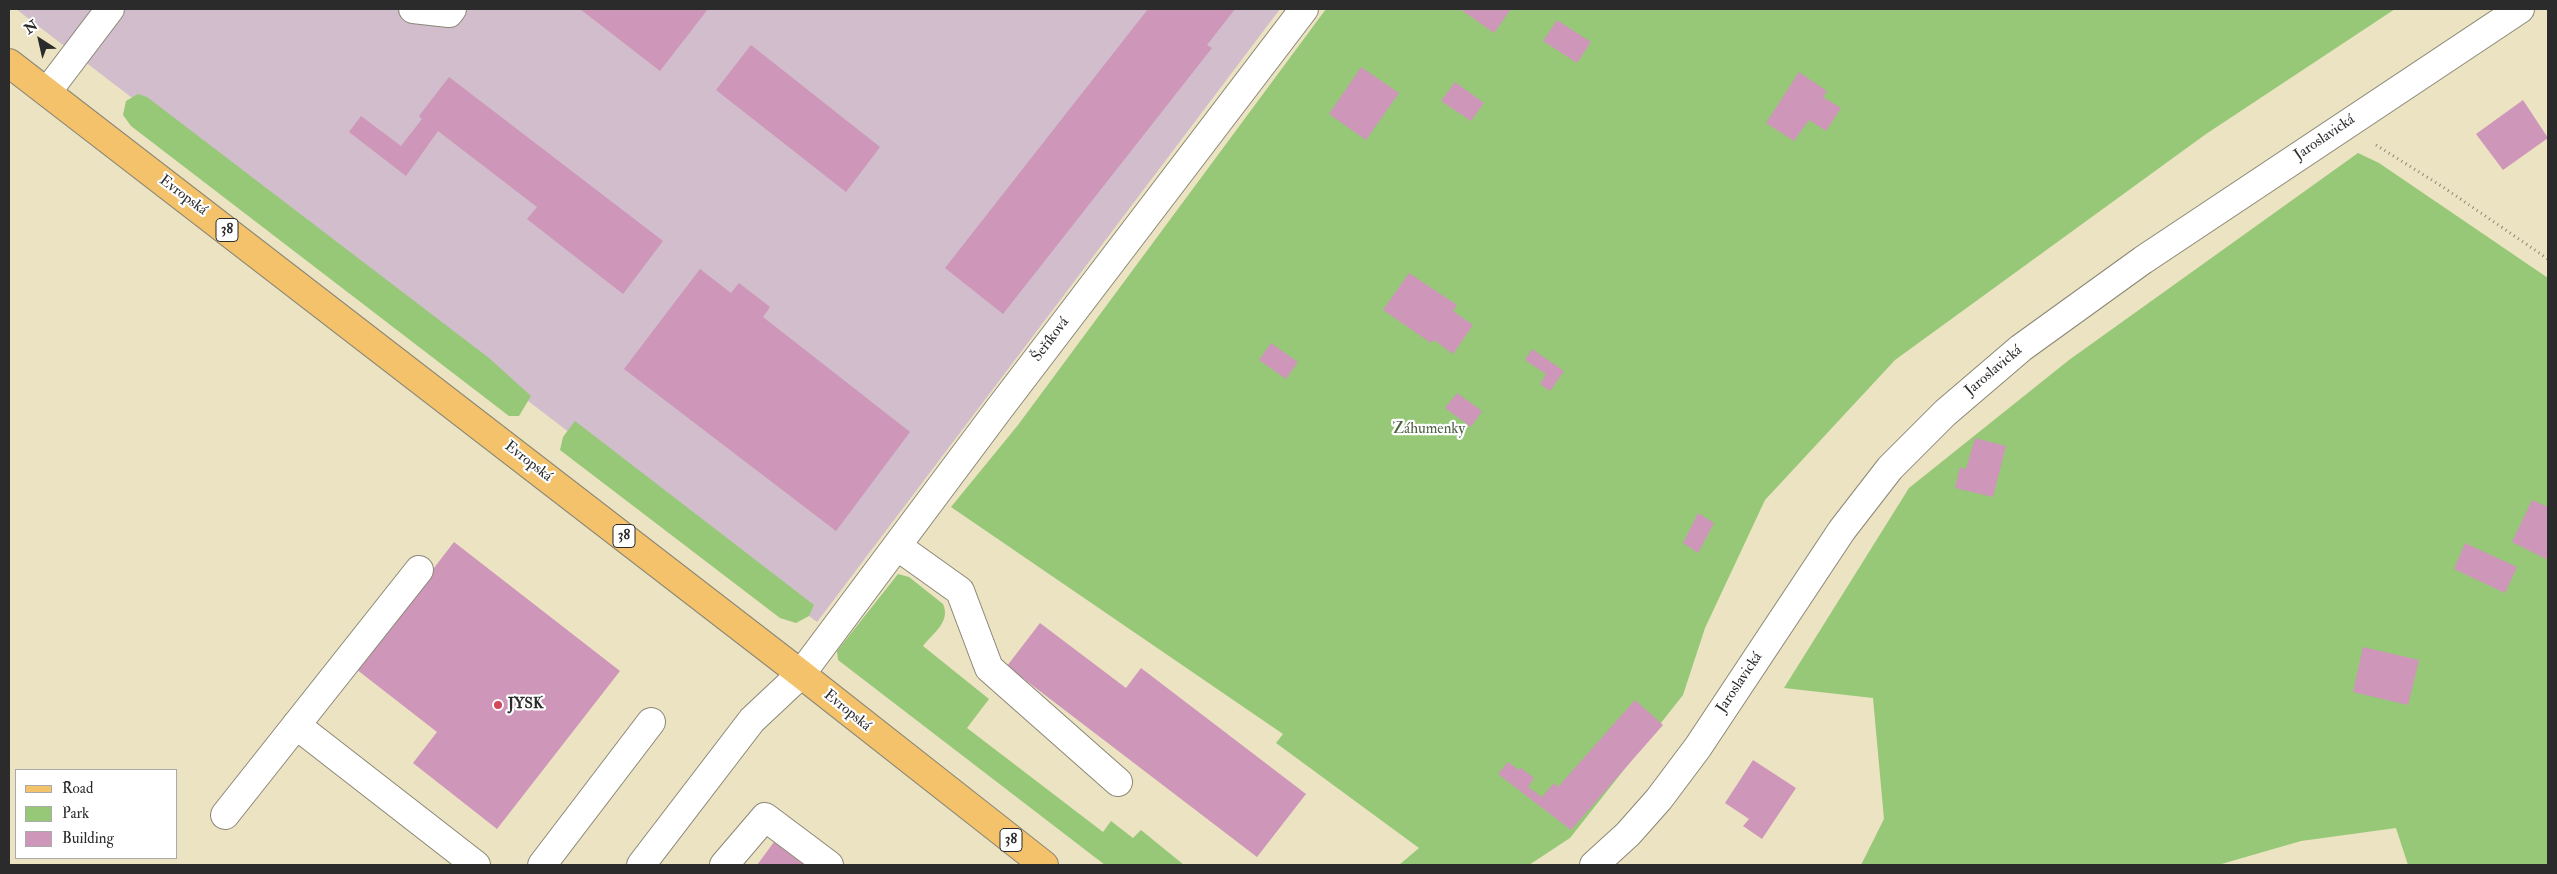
<!DOCTYPE html>
<meta charset="utf-8">
<style>
body{margin:0}
#map{position:relative;width:2557px;height:874px;overflow:hidden;background:#ebe3c2;font-family:"IM FELL Double Pica",serif}
canvas{display:block}
.frame{position:absolute;inset:0;border:10px solid #2b2b2b;pointer-events:none}
.legend{position:absolute;left:15px;top:769px;width:162px;height:90px;box-sizing:border-box;background:#fff;border:1px solid #aaa;margin:0;padding:6px 9px;list-style:none;font-size:15px;color:#2b2b2b}
.legend li{display:flex;align-items:center;gap:10px;height:25px}
.legend b{width:25px;border:1px solid #aaa}
.north{position:absolute;left:15px;top:15px;width:50px;height:50px;-webkit-text-stroke:4px #fff;paint-order:stroke;rotate:325deg;font-size:14px;font-weight:700;line-height:20px;text-align:center;color:#2b2b2b}
.north::after{content:'';display:block;margin:auto;width:18px;height:22px;background:#2b2b2b;clip-path:polygon(50% 0,100% 100%,50% 72%,0 100%)}
</style>
<div id="map">
<canvas width="2557" height="874"></canvas>
<div class="frame"></div>
<ul class="legend">
<li><b style="height:6px;background:#f3c26a"></b>Road</li>
<li><b style="height:14px;background:#96c878"></b>Park</li>
<li><b style="height:14px;background:#ce96b9"></b>Building</li>
</ul>
<div class="north">N</div>
</div>
<script>
const ctx = document.querySelector('canvas').getContext('2d');
ctx.lineJoin = 'round';
function fill(path, color) { ctx.fillStyle = color; ctx.fill(path, 'evenodd'); }
function trace(path, color, width, dash) { ctx.strokeStyle = color; ctx.lineWidth = width; ctx.lineCap = dash ? 'butt' : 'round'; ctx.setLineDash(dash || []); ctx.stroke(path); }
function label(font, color, halo, rows, align = 'center') {
  ctx.font = font + ' "IM FELL Double Pica",serif'; ctx.lineWidth = 4.5; ctx.setLineDash([]); ctx.textBaseline = 'middle'; ctx.strokeStyle = halo; ctx.fillStyle = color; for (const [text, x, y, turn = 0] of rows) {
    ctx.save(); ctx.translate(x, y); ctx.rotate((+turn || 0) * Math.PI / 180); ctx.textAlign = isNaN(turn) ? turn : align; if (halo) ctx.strokeText(text, 0, 0); ctx.fillText(text, 0, 0); ctx.restore();
  }
}
fill(new Path2D(`
 M16,9h1264l-463,613z`), '#d1bdcc');
fill(new Path2D(`
 M1326,9h1069l-189,125 -311,226 -130,140 -60,128 -22,67 -113,143 -41,27h-130l20,-17 -143,-105 7,-9 -332,-227 67,-82z
 M138,94l9,3 342,261 42,38 -12,20h-10l-378,-290 -8,-11 3,-14z
 M2358,153l21,10 169,115v587h-140l-12,-37 -95,13 -83,24h-357l23,-46 -11,-121 -89,-10 125,-200 160,-128z
 M575,421l239,184 -5,11 -13,7 -16,-5 -220,-168 3,-13z
 M898,574l11,3 34,27c8,18 -10,29 -20,42l66,53 -22,29 136,104 8,-11 22,17 8,-8 43,35h-79l-267,-205 -1,-9z`), '#96c878');
fill(new Path2D(`
 M580,9h128l-48,62z
 M1148,9h87l-28,36 5,3 -209,266 -58,-46z
 M1460,9h51l-17,24z
 M1557,20l34,22 -14,21 -34,-22z
 M751,45l129,102 -34,45 -130,-102z
 M1361,67l38,26 -33,47 -37,-26z
 M1799,72l28,19 -4,6 18,11 -15,23 -17,-11 -15,21 -28,-18z
 M449,77l214,164 -40,53 -96,-75 10,-12 -99,-76 -32,45 -57,-44 12,-16 40,30 21,-27 -3,-3z
 M1455,82l29,21 -13,18 -30,-20z
 M2523,100l25,38 -45,32 -27,-36z
 M700,269l31,24 8,-10 31,24 -7,10 147,115 -74,99 -212,-162z
 M1409,273l48,32 -4,6 20,14 -20,29 -19,-14 -3,3 -48,-33z
 M1271,343l27,19 -12,17 -27,-19z
 M1532,349l32,22 -14,20 -10,-7 6,-10 -21,-14z
 M1457,393l25,18 -11,16 -26,-19z
 M1975,438l31,8 -13,51 -38,-9 5,-21 6,2z
 M2532,500l16,7v53l-36,-18z
 M1698,513l16,10 -16,30 -15,-10z
 M454,542l166,129 -123,158 -84,-66 24,-31 -81,-63z
 M2465,543l52,24 -12,26 -51,-24z
 M1040,623l86,65 15,-20 165,126 -49,63 -250,-191z
 M2363,647l56,13 -11,45 -55,-13z
 M1635,700l28,25 -92,105 -73,-56 10,-12 11,8 2,-2 13,10 -6,9 14,10 12,-14 4,4z
 M1753,760l43,28 -34,51 -19,-13 6,-7 -24,-16z
 M774,842l30,23h-47z`), '#ce96b9');
const minor = new Path2D(`
 M413,9l36,4 3,-4
 M47,92l63,-83
 M897,546l63,45 29,77 129,114
 M296,725l180,140
 M225,815l194,-245
 M542,865l109,-143
 M641,865l111,-145 49,-46 198,-265 305,-400
 M724,865l41,-48 64,48
 M1594,865l34,-31 31,-35 39,-52 144,-217 48,-62 55,-55 76,-65 122,-88 377,-251`);
const major = new Path2D(`
 M9,63l792,611 243,191`);
trace(minor, '#8b8776', 30);
trace(major, '#8b8776', 30);
trace(new Path2D(`
 M2376,145l67,42 105,72`), '#8b8776', 3, [1, 4]);
trace(minor, '#fff', 28);
trace(major, '#f3c26a', 28);
for (const [x, y, r, color] of [
 [498,705,5,"#d1495b"]
]) { const dot = new Path2D(); dot.arc(x, y, r, 0, 2 * Math.PI); ctx.fillStyle = color; ctx.fill(dot); trace(dot, '#fff', 2); }
for (const [x, y, w] of [
 [227,230,22],
 [624,536,22],
 [1011,840,22]
]) { const box = new Path2D(); box.roundRect(x - w / 2, y - 11.5, w, 23, 4); ctx.fillStyle = '#fff'; ctx.fill(box); trace(box, '#2b2b2b', 1); }
label('bold 14px', '#2b2b2b', null, [
 ["38",227,230],
 ["38",624,536],
 ["38",1011,840]
]);
label('15px', '#2b2b2b', '#fff', [
 ["Jaroslavická",2325,138,-34],
 ["Evropská",183,196,37],
 ["Šeříková",1051,340,-53],
 ["Jaroslavická",1994,371,-40],
 ["Evropská",528,462,38],
 ["Jaroslavická",1740,683,-56],
 ["Evropská",847,711,39]
]);
label('15px', '#506246', '#fff', [
 ["Záhumenky",1429,430]
]);
label('bold 15px', '#2b2b2b', '#fff', [
 ["JYSK",508,705]
], 'left');
</script>
